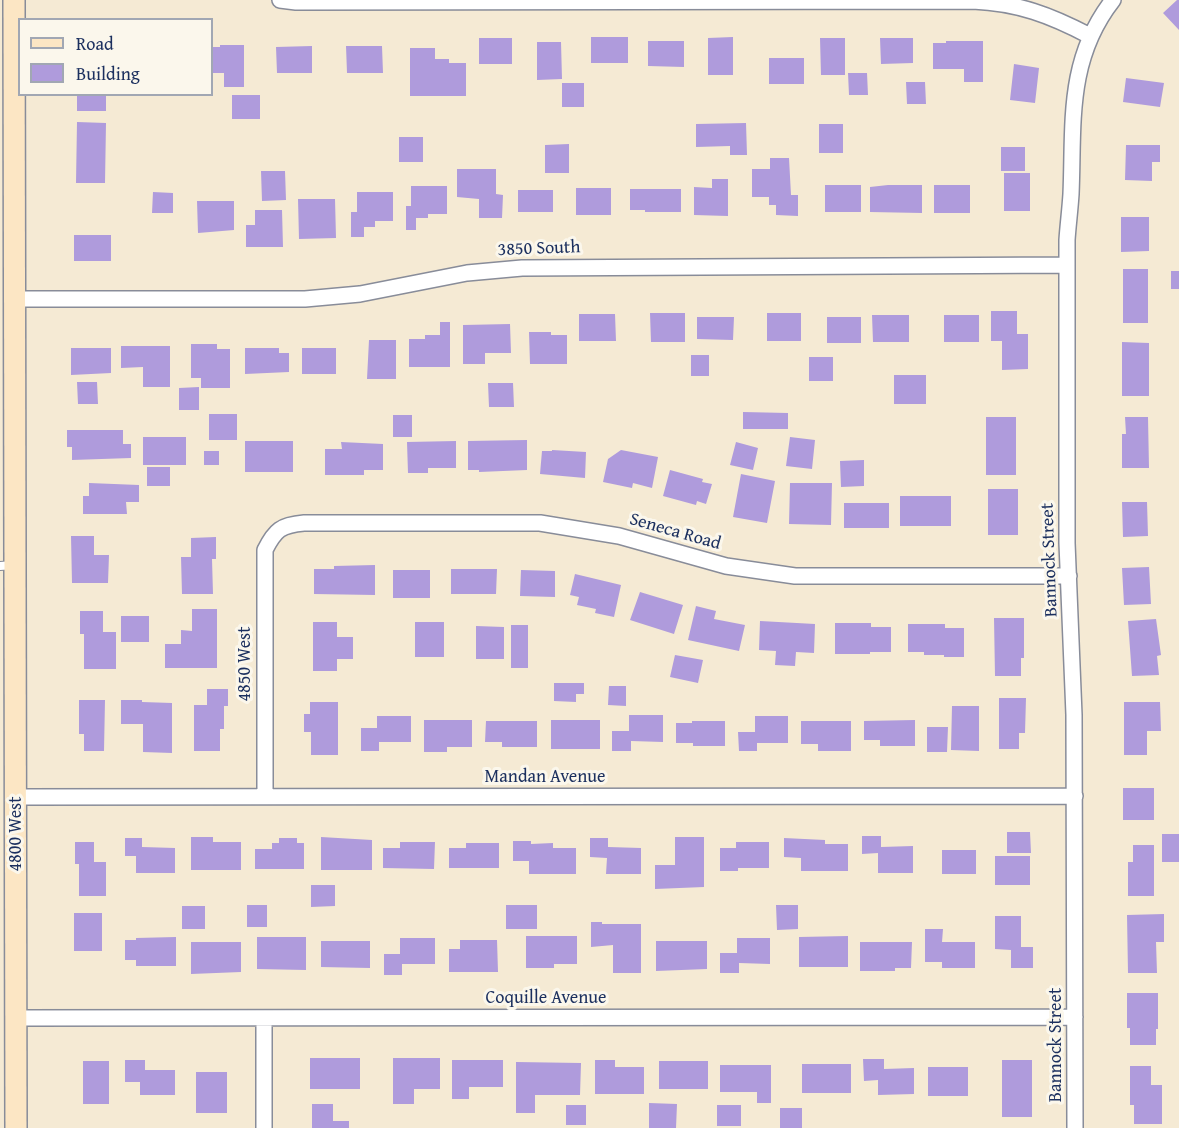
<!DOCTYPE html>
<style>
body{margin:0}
#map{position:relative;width:1179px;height:1128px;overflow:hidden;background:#f5ead4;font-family:"Gentium Book Plus",serif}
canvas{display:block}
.legend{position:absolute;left:18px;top:18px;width:195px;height:78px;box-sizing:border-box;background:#fbf7ec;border:2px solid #a1a7b3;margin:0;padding:8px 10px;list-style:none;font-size:18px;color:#1b2f5e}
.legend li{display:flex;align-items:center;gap:12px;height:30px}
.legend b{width:30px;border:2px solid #a1a7b3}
</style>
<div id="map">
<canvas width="1179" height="1128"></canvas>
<ul class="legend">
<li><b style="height:8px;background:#fce6c4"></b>Road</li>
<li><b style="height:16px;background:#af9bdc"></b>Building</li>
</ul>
</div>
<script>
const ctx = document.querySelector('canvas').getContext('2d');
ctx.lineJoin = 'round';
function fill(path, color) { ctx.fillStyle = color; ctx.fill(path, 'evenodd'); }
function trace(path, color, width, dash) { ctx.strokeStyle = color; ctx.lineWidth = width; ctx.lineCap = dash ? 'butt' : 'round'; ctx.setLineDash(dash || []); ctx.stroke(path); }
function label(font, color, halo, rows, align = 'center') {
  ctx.font = font + ' "Gentium Book Plus",serif'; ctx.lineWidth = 6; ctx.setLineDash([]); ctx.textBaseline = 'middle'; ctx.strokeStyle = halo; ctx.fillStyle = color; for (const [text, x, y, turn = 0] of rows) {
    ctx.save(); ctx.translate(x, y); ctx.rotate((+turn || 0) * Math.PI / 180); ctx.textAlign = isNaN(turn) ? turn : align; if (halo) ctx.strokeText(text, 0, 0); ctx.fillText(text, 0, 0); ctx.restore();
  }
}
fill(new Path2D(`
 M1177,0h2v30l-16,-17z
 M591,37h37v26h-37z
 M733,37v38h-25v-37z
 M479,38h33v26h-33z
 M820,38h25v37h-24z
 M880,38h33v25l-32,1z
 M648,41h36v26l-36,-1z
 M946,41h37v41h-19v-13h-31v-26h13z
 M537,42h24l1,37 -25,1z
 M220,45h24v42h-20v-14h-12v-26h8z
 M312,46v27h-35l-1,-26z
 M346,46h36l1,27h-36z
 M410,48h25v11h14v4h17v33h-56z
 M769,58h35v26h-35z
 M1014,64l25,4 -4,35 -25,-3z
 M848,73h19l1,22h-19z
 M1126,78l38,5 -4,24 -37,-5z
 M906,82h19l1,22h-19z
 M562,83h22v24h-22z
 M77,94h29v17h-29z
 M232,95h28v24h-28z
 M77,122l29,1 -1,60h-29z
 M746,123l1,32h-17v-9l-34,1v-23z
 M819,124h24v29h-24z
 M399,137h24v25h-24z
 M569,144v29h-24v-28z
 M1126,145h34v17h-8v19l-27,-1z
 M1001,147h24v24h-24z
 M770,158h19l2,37h7v21l-22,-1v-10h-7v-8h-17v-28h18z
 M457,169h39v25l7,1 -1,23h-23v-19l-22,-2z
 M261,171h24l1,29 -24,1z
 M1004,173h26v38h-26z
 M712,179h16v37l-34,-1v-28l18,1z
 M825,185h36v27h-36z
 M888,185h34v28l-52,-1v-25z
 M934,185h36v28h-36z
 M411,186h36v28h-19v4h-12v12h-10v-24h5z
 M576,188h35v27h-35z
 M630,189h51v23h-36v-2h-15z
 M518,190h35v22h-35z
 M153,192l20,1v20h-21z
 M357,192h36v29h-18v6h-11v10h-13v-25h6z
 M298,199h37l1,39 -37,1z
 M197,201h37v29l-36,3z
 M255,210h27l1,37h-37v-22h9z
 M1121,217h28v34l-28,1z
 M74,235h37v26h-37z
 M1123,269h25v54h-25z
 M1171,271h8v18h-8z
 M991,311h26v23h11v35l-26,1v-29h-11z
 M650,313h35v29h-34z
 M767,313h34v28h-34z
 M579,314h36l1,27h-37z
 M872,315h37v27h-36z
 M944,315h35v27h-35z
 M697,317h37l-1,23 -36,-1z
 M827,317h34v26h-34z
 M440,322h10v45h-41v-28h16v-4h15z
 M510,324l1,29h-26v11h-22v-39z
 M529,332h22v3h16v29h-37z
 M369,340h27v39h-29z
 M1122,342l27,1v53h-27z
 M191,344h26v5h13v39h-29v-10h-10z
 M121,346h49v41h-27v-20l-22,1z
 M71,348h40v25l-40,2z
 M245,348h34v5h10v19l-44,2z
 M302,348h34v26h-34z
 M691,355h18v21h-18z
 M809,357h24v24h-24z
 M894,375h32v29h-32z
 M77,382h20l1,22h-20z
 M488,383h25l1,24h-25z
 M199,387v23h-20v-22z
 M743,412l45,1v16h-45z
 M209,414h28v26h-28z
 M393,415h19v22h-19z
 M986,417h30v58h-30z
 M1125,417h23l1,51h-27v-34h4z
 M67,430h56v14h8v14l-59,2v-13h-5z
 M143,437h43v28h-43z
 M790,437l25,3 -3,29 -26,-3z
 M527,440v30l-48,2v-2h-11v-29z
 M245,441h48v31h-48z
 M456,441v27h-28v5h-20l-1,-31z
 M341,442l42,2v26h-19v5h-39v-26h17z
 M736,442l22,6 -5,22 -23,-5z
 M552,450l34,2 -1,26 -45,-4 2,-23h10z
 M621,450l37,7 -6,31 -19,-5 -1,5 -29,-6 5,-23z
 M204,451h15v14h-15z
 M864,460v26l-23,1 -1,-26z
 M147,467h23v19h-23z
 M670,470l33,9 -1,3 10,2 -6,20 -9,-3 -1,4 -33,-9z
 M741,474l34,7 -8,42 -34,-6z
 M89,483l50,2v17h-13l1,12h-44v-18h6z
 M790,483h42l-1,42 -42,-1z
 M988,489h30v46h-30z
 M900,496h51v30h-51z
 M1122,502h25l1,34 -25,1z
 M844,503h45v25h-45z
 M71,536h23v19h15l-1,28h-36z
 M216,537v22h-4l1,35h-31l-1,-37h10v-19z
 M375,565v30l-61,-1v-25h20v-3z
 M1149,567l2,37 -27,1 -2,-37z
 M451,569h46l-1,25h-45z
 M393,570h37v28h-37z
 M521,570l34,1v26l-35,-1z
 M575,574l46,11 -7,32 -19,-4 1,-4 -19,-4 2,-8 -9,-2z
 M640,592l43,13 -9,29 -44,-14z
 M696,606l20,5 -2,8 31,6 -6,26 -51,-11z
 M192,609h25v59h-52v-24h16v-14l11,1z
 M80,611h23v21h13v37h-32v-35h-4z
 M121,616h28v26h-28z
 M994,618h30v40h-3v18h-26z
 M1156,619l5,36 -4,1 2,19 -27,1 -4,-55z
 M760,621l55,3 -1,29 -18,-1 -1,14 -20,-1 1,-14 -17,-1z
 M313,622h24v15h16v22h-16v12h-24z
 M415,622h29v35h-29z
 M835,623h36v4h20v25h-21v2h-35z
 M908,624h37v4h19v29h-20v-2h-20v-3h-16z
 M511,625h17v43h-17z
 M476,626l28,1v32h-28z
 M675,655l28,5 -5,23 -28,-6z
 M554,683h30v11h-8v8l-22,-1z
 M609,686h17v20l-18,-1z
 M207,689h21v17h-4v23h-4v22h-26v-46h13z
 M999,698h27l-1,35h-6v16h-20z
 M79,700h26l-1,51h-20v-17h-5z
 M121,700h21v2l30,1v50l-29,-1v-28h-22z
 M310,702h28v53h-27v-23h-7v-18h6z
 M1124,702h36l1,29h-14v24h-23z
 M952,706h27v45l-28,-1z
 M629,715h34v27l-32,-1v10h-19v-20h17z
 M377,716h34v26h-32v9h-18v-23h16z
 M755,716h33v27h-31v8h-18l-1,-19h17z
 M424,720h48v27h-25v5h-23z
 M551,720h49v29h-49z
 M915,720v26h-35v-6h-16v-19z
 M486,721h51v26h-35v-5h-17z
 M692,721h33v25h-32v-3h-17v-20h16z
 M801,721h50v30h-33v-7h-17z
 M927,727h21l-1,25h-20z
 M1123,788h31v32h-31z
 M1007,832h23l1,21h-24z
 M1162,834h17v28h-17z
 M862,836h19v11l32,-1v27h-35v-20l-16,1z
 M191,837h22v5h28v28h-50z
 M321,837l51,3v30h-51z
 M675,837h29v50l-49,2v-24h20z
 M125,838h17v9l33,1v25h-39v-17h-11z
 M279,838h18v5h7v26h-49v-20h17v-6h7z
 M590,838h18v9l33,1v26h-35l1,-16 -17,-1z
 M784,838l41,2v4h23v27h-47v-13l-17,-1z
 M513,841h18v3l22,-1v5h23v26h-47v-13h-16z
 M75,842h19v20h12v34h-27v-32h-4z
 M400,842h35l-1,27 -51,-1v-20h17z
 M736,842h33v26h-31v3h-18v-23h16z
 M466,843h33v25h-50v-20h17z
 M1133,845h21v51h-26v-34h5z
 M942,850h34v24h-34z
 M995,856h35v29h-35z
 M311,885h24v21l-24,1z
 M247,905h20v22h-20z
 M506,905h31v24h-31z
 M776,905h22v24l-21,1z
 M182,906h23v23h-23z
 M74,913h28v38h-28z
 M1164,914v28h-8l1,31h-29l-1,-58z
 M995,916h26v31h12v21h-22v-18l-16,-1z
 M591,922h11v2h39v49h-28v-28l-22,2z
 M925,929h18l-1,13h33v26h-33v-6h-17z
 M526,936h51v28h-23v4h-28z
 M848,936v31h-49v-30z
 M176,937v29h-40v-6h-11v-20h11v-2z
 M257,937h49v33l-49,-1z
 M400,938h35v26h-33v11h-18v-21h16z
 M737,938h33v26l-31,-1v10h-19v-20h17z
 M460,940h37l1,32h-49v-23h11z
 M321,941h49v27l-49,-1z
 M656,941h51v28l-51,2z
 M191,942h50v30l-50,2z
 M860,942h52l-1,26h-16v3h-35z
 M1127,993h31v36h-2v16h-26v-17h-3z
 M310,1058h50v31h-50z
 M393,1058h47v31h-26v15h-21z
 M863,1059h21v10l30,-1v26l-36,1v-15l-14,1z
 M125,1060h20v10h30v25h-35v-13h-15z
 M452,1060h51v27h-34v12h-17z
 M595,1060h20v7h29v27h-49z
 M1002,1060h30v57h-30z
 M83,1061h26v43h-26z
 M659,1061h49v28h-49z
 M516,1062l65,1 -1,32h-45v18h-19z
 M802,1064h49v29h-49z
 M720,1065h51v38h-14v-11h-37z
 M1130,1066h21v19h11v39h-28v-19h-4z
 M928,1067h40v29h-40z
 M196,1072h31v41h-31z
 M649,1103l28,1 -1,24h-27z
 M312,1104h21v17h16v7h-37z
 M566,1105h20v20h-20z
 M717,1105h24v21h-24z
 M780,1108h22v20h-22z`), '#af9bdc');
const service = new Path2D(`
 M0,566l14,-1`);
const minor = new Path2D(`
 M280,0l16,2 677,-1c45,2 77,14 117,35
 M14,299h291l55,-5 107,-21 55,-5 545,-3
 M16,797l1059,-1
 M265,797v-247c10,-20 16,-25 39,-27h236l79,13 107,30 69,10h274
 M16,1018l1059,-1
 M264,1018v110
 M1075,1128l-1,-413 -7,-172v-303c1,-15 3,-30 4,-46 3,-70 -5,-134 42,-194`);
const secondary = new Path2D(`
 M14,0l2,1128`);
trace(service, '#888c99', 10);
trace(minor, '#888c99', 18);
trace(secondary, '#888c99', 24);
trace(service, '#fff', 8);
trace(minor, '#fff', 15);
trace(secondary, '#fce6c4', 21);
label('18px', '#1b2f5e', '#fbf7ec', [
 ["3850 South",539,249,-2],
 ["Seneca Road",675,532,16],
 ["Bannock Street",1050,560,-92],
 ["4850 West",245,664,-90],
 ["Mandan Avenue",545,777],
 ["4800 West",16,834,-90],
 ["Coquille Avenue",546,998],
 ["Bannock Street",1056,1045,-90]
]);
</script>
